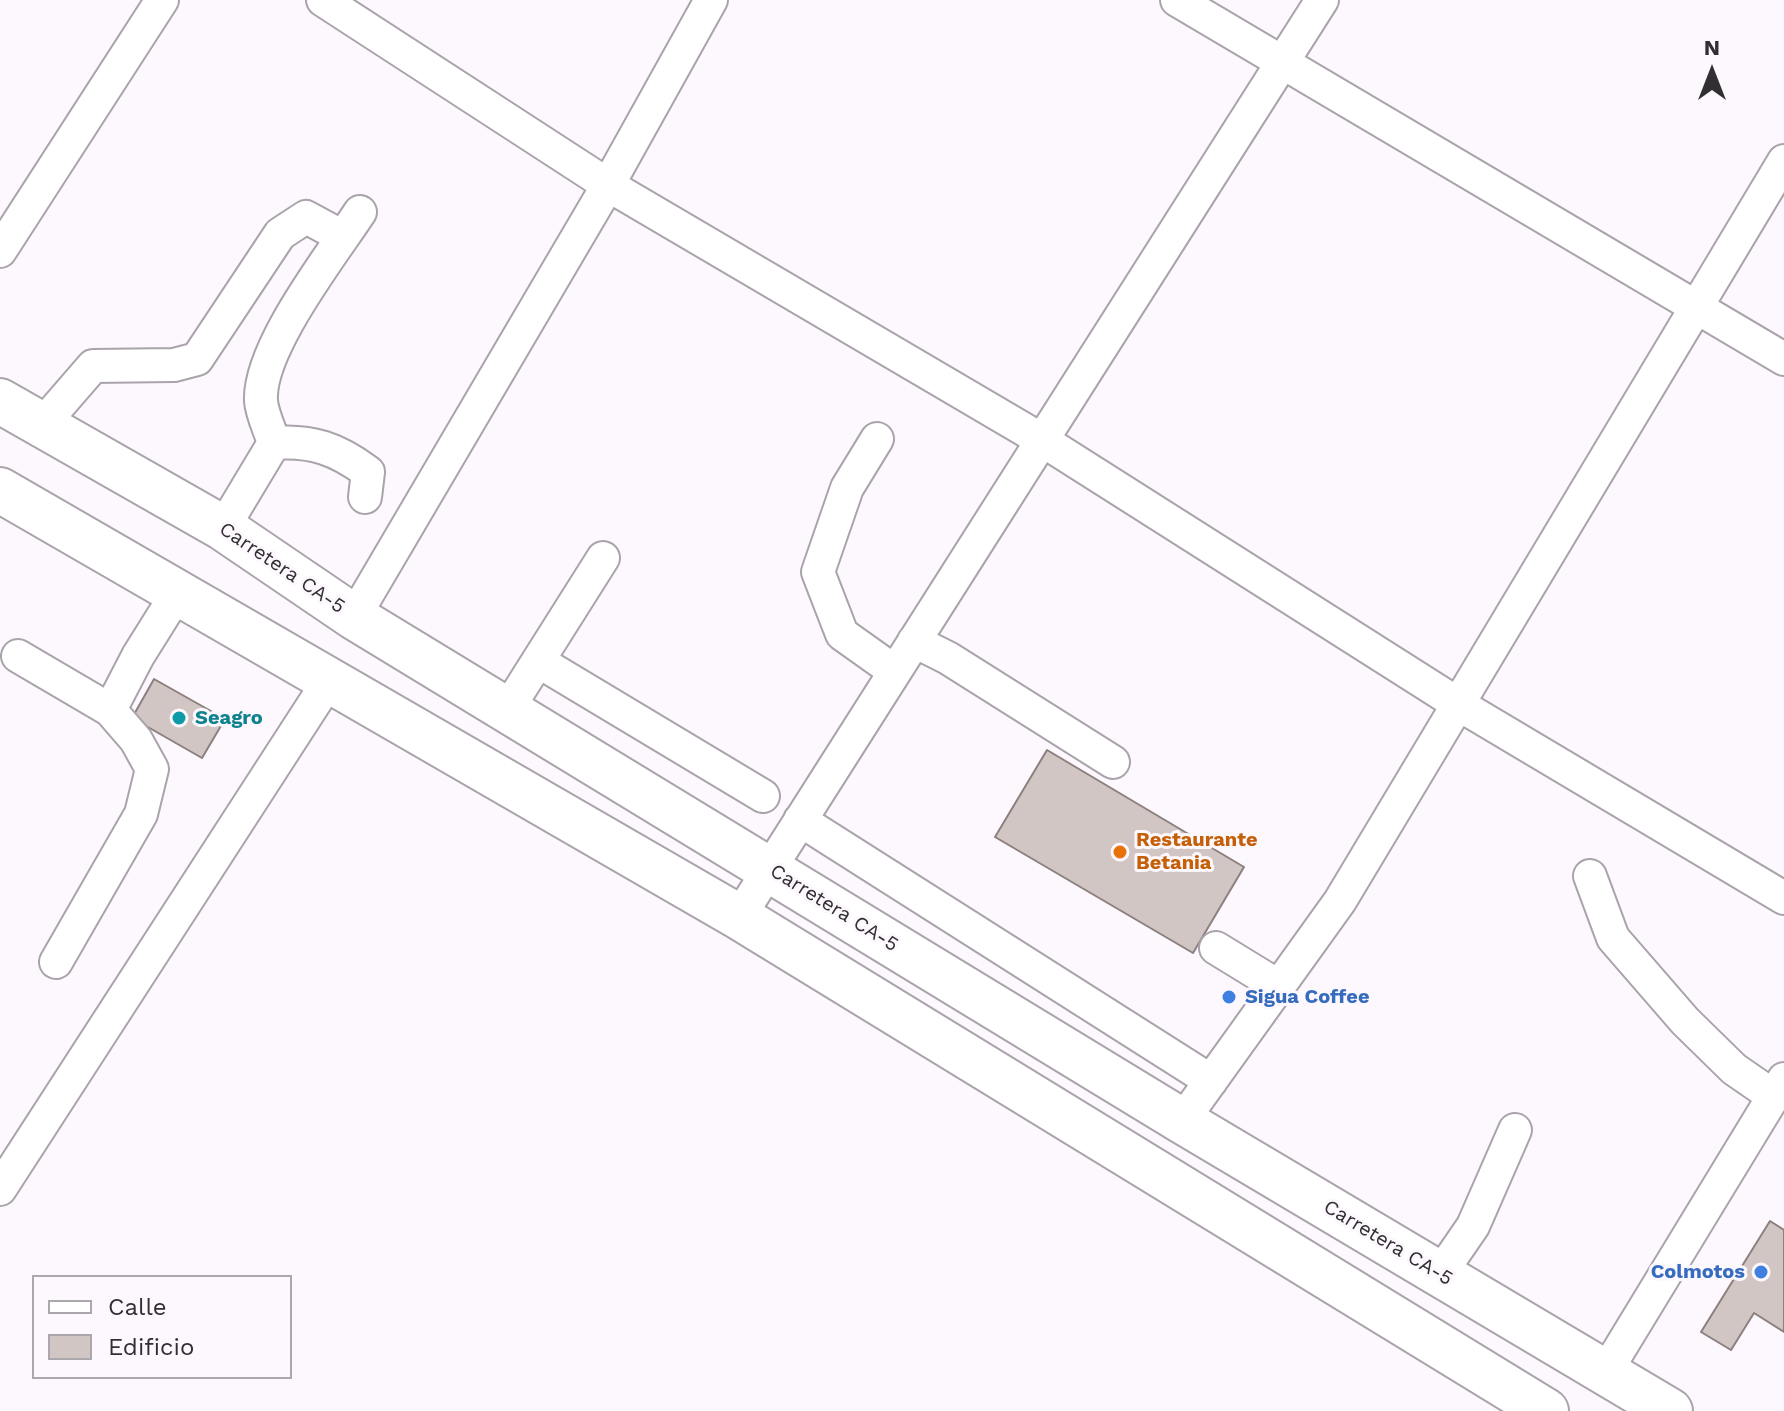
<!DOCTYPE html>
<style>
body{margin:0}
#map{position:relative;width:1784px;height:1411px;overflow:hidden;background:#fdf7fe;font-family:"Work Sans",sans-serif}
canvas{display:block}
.legend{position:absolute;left:32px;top:1275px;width:260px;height:104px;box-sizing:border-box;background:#fdf7fe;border:2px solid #aca7ac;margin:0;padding:10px 14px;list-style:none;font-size:24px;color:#322f32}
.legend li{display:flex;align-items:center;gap:16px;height:40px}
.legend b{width:40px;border:2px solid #aca7ac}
.north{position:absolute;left:1672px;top:32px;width:80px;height:80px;-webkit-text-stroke:6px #fdf7fe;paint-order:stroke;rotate:0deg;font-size:22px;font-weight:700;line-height:32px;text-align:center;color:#322f32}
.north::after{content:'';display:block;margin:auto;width:28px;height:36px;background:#322f32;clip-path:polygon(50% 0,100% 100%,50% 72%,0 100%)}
</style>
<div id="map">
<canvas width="1784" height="1411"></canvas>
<ul class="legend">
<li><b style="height:10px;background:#fff"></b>Calle</li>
<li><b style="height:22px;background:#d1c6c4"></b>Edificio</li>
</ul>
<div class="north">N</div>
</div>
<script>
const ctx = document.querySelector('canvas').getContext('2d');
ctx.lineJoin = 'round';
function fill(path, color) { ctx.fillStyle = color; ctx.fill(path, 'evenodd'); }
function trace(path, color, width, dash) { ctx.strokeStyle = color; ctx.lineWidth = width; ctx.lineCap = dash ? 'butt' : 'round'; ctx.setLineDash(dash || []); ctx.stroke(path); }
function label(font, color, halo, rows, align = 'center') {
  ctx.font = font + ' "Work Sans",sans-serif'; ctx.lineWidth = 6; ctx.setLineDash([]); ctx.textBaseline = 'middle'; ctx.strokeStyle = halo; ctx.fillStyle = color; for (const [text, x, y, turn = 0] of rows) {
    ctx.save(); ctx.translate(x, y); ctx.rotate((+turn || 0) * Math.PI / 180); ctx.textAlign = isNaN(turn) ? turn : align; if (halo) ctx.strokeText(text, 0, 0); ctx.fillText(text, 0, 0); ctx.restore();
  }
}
const building = new Path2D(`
 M154,679l71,40 -23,39 -70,-40z
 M1047,750l197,117 -51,86 -198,-116z
 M1770,1221l14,9v102l-30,-19 -23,37 -30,-18z`);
fill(building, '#d1c6c4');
trace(building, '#8b807e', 2);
const minor = new Path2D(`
 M323,0l285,185 434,255 416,264 326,194
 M1177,0l607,359
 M0,251l162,-251
 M41,426l52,-60 81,-1 23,-6 83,-125 26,-17 37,20
 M877,439l-30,49 -29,84 24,62 52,37
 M274,443c38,-3 63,6 94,29l-3,25
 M223,528l51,-85c-4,-13 -12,-29 -13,-42 -3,-52 70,-145 99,-189
 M354,617l254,-432 103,-185
 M914,641l34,17 165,104
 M18,656l92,54
 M538,661l225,135
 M507,710l96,-152
 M800,820l411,261
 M1590,876l23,62 72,83 49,48 39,27
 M739,917l583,-917
 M1216,948l62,38
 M56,962l85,-148 11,-45 -16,-29 -26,-30 28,-54 40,-64
 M1182,1121l158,-220 444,-740
 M0,1189l330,-510
 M1440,1274l33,-48 42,-96
 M1605,1373l179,-294`);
const highway = new Path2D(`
 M0,401l223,127 131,89 828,504 488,290
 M0,490l739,427 807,494`);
trace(minor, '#aaa3ab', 36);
trace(highway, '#aaa3ab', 48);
trace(minor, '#fff', 32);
trace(highway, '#fff', 44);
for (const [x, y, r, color] of [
 [179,718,8,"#0f9aa8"],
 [1120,852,8,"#e8710a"],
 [1229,997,8,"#3f7fe0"],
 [1761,1272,8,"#3f7fe0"]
]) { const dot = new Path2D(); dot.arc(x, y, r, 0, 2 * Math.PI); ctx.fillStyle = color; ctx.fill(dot); trace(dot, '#fdf7fe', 3); }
label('20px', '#322f32', '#fdf7fe', [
 ["Carretera CA-5",282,568,34],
 ["Carretera CA-5",834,908,32],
 ["Carretera CA-5",1388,1243,31]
]);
label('bold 20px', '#0d838f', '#fdf7fe', [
 ["Seagro",195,718]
], 'left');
label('bold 20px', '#c56008', '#fdf7fe', [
 ["Restaurante",1136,840],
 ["Betania",1136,863]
], 'left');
label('bold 20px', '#366cbe', '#fdf7fe', [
 ["Sigua Coffee",1245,997],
 ["Colmotos",1745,1272,"right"]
], 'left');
</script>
